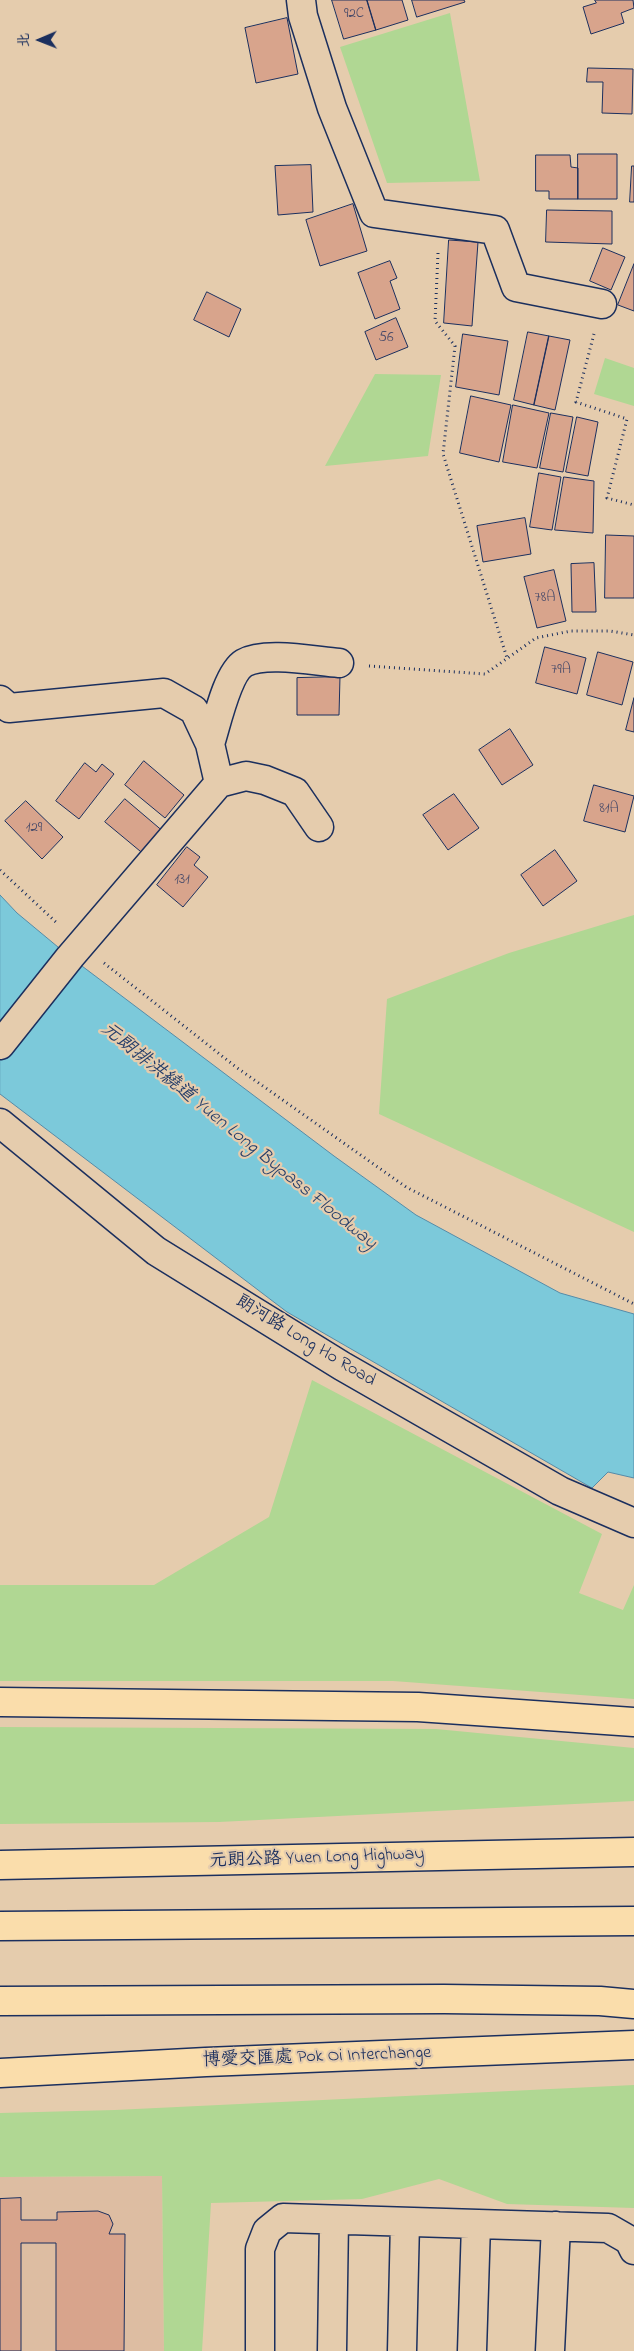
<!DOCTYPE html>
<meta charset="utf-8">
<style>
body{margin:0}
#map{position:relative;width:634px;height:2351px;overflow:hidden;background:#e5ccad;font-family:"Indie Flower","LXGW WenKai TC",sans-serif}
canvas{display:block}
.north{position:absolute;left:15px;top:15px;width:50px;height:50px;-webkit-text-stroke:4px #e5ccad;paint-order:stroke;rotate:269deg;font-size:14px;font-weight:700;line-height:20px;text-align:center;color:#1b2f5e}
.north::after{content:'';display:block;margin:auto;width:18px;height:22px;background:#1b2f5e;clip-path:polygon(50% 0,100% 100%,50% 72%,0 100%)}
</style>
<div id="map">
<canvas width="634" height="2351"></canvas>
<div class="north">北</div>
</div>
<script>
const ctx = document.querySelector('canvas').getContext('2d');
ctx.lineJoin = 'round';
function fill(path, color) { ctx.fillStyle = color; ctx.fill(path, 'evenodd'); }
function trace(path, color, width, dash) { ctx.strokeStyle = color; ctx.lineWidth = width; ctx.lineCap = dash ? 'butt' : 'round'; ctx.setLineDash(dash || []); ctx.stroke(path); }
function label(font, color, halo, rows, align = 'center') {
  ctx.font = font + ' "Indie Flower","LXGW WenKai TC",sans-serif'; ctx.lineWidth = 4.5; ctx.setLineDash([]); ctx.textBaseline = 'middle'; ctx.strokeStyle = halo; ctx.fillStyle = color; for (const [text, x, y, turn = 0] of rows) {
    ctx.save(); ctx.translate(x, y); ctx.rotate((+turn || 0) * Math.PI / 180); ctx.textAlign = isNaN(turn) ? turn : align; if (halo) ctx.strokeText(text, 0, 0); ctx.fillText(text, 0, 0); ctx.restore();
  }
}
fill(new Path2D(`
 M162,2176l2,175h-164v-174z`), '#ddbda2');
fill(new Path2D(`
 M450,13l30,168 -93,2 -47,-136z
 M605,358l29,10v38l-40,-12z
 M375,374l66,1 -13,81 -103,10z
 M634,915v317l-255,-118 8,-115 122,-46z
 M312,1380l290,154 -23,59 44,17 11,-25v114l-241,-18h-393v-96h154l115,-68z
 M0,1727l436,2 198,19v53l-415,21 -219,2z
 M634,2085v123l-127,-4 -68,-25 -77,20 -151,4 -9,148h-38l-2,-175 -162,1v-64l115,-3z`), '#b0d793');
const water = new Path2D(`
 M0,895l17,18 53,44 264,199 82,59 144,78 74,21v164l-26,-6 -16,16 -305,-176 -287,-218z`);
fill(water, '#7cc9da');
trace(water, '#558ba8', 1);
const building = new Path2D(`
 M332,0h35l9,30 -32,9z
 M367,0h35l6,20 -32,10z
 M412,0h52l1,2 -48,15z
 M595,0h38l1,8 -13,5 3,10 -33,11 -8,-27 13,-4z
 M287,18l11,56 -42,9 -11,-55z
 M588,68l45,1 -1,45 -30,-1 1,-31h-16z
 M578,154h39v45h-39z
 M536,155h34l1,12 7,1v31h-29v-8h-13z
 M311,165l2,47 -35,3 -3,-49z
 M632,166h2v36h-4z
 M353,204l14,47 -47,15 -14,-46z
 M547,210l65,1v33l-66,-2z
 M449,240l29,2 -6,84 -28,-3z
 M603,248l22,9 -14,33 -21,-9z
 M390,261l7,17 -7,3 10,28 -25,10 -17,-46z
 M634,264v47l-16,-6z
 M207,292l34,17 -12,28 -35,-17z
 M396,318l12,29 -32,13 -11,-28z
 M528,332l21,4 -15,69 -20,-5z
 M463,334l45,7 -9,54 -43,-8z
 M549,336l21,4 -15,70 -21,-5z
 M471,396l40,9 -12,57 -39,-9z
 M513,405l36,8 -12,55 -34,-6z
 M551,413l22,4 -10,55 -23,-4z
 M577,417l21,5 -10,54 -22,-4z
 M539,473l22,4 -9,53 -22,-3z
 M564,477l30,4 -1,52 -38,-3z
 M525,518l6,36 -48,8 -6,-36z
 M606,535l28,1v62h-29z
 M594,563l2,49h-24l-1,-48z
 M554,570l12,51 -29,7 -13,-51z
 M545,647l41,11 -9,36 -41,-11z
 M598,652l35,10 -11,43 -35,-10z
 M340,677l-1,38h-42v-37z
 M634,698v34l-8,-2z
 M510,729l23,36 -31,20 -23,-35z
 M144,761l40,34 -19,23 -40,-33z
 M85,763l11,9 6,-8 12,10 -35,45 -23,-18z
 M594,785l40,11 -9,36 -41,-11z
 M454,794l25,34 -31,22 -25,-35z
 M125,799l40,34 -19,23 -41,-34z
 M26,801l37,36 -21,22 -37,-38z
 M187,847l13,10 -6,8 14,12 -25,30 -26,-22z
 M555,850l22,31 -34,25 -22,-31z
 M21,2198v22h36v-8l41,-1 11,4 4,9 -4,10h16l-1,117h-68v-108h-35v108h-21v-152z`);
fill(building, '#d8a48c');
trace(building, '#1b2f5e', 1);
const minor = new Path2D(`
 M301,0l2,16 29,92 42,105 121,17 21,57 86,17
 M0,700l9,8 155,-15 30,17 16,34 9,39 -149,174 -70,88
 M210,744c6,-18 17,-71 34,-81 21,-12 70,-2 95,0
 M219,783l27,-7 19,4 30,12 24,35
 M0,1123l156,128 186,115 218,125 74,32
 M260,2351v-102l7,-18 16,-13 325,10 21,12 5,10
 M332,2351l2,-131
 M402,2351l3,-129
 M472,2351l4,-127
 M550,2351l6,-125`);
const major = new Path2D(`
 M0,1702l418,5 216,15
 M0,2073l206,-11 428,-17`);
const highway = new Path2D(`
 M0,1865l634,-13
 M0,1926l634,-5
 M0,2001l444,-2 156,2 34,3`);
trace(minor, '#1b2f5e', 31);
trace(major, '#1b2f5e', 31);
trace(highway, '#1b2f5e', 31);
trace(new Path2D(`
 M438,253l-3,68 20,25 -12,108 64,204
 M594,334l-18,68 51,17 -20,79 27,7
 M369,666l116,8 51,-36 35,-7h39l24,4
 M0,870l58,54
 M104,963l132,104 170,120 228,117`), '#1b2f5e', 3, [1, 4]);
trace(minor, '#e5ccad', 28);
trace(major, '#faddab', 28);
trace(highway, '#faddab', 28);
label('15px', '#4a4c6a', null, [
 ["92C",354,15],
 ["56",386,339],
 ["78A",545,599],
 ["79A",561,671],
 ["81A",609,810],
 ["129",34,829],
 ["131",182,881]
]);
label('18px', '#1b2f5e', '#e5ccad', [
 ["朗河路 Long Ho Road",305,1342,31],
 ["元朗公路 Yuen Long Highway",317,1859,-2],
 ["博愛交匯處 Pok Oi Interchange",317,2058,-2]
]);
label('italic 19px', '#253e6a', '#e5ccad', [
 ["元朗排洪繞道 Yuen Long Bypass Floodway",238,1137,39]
]);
</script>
